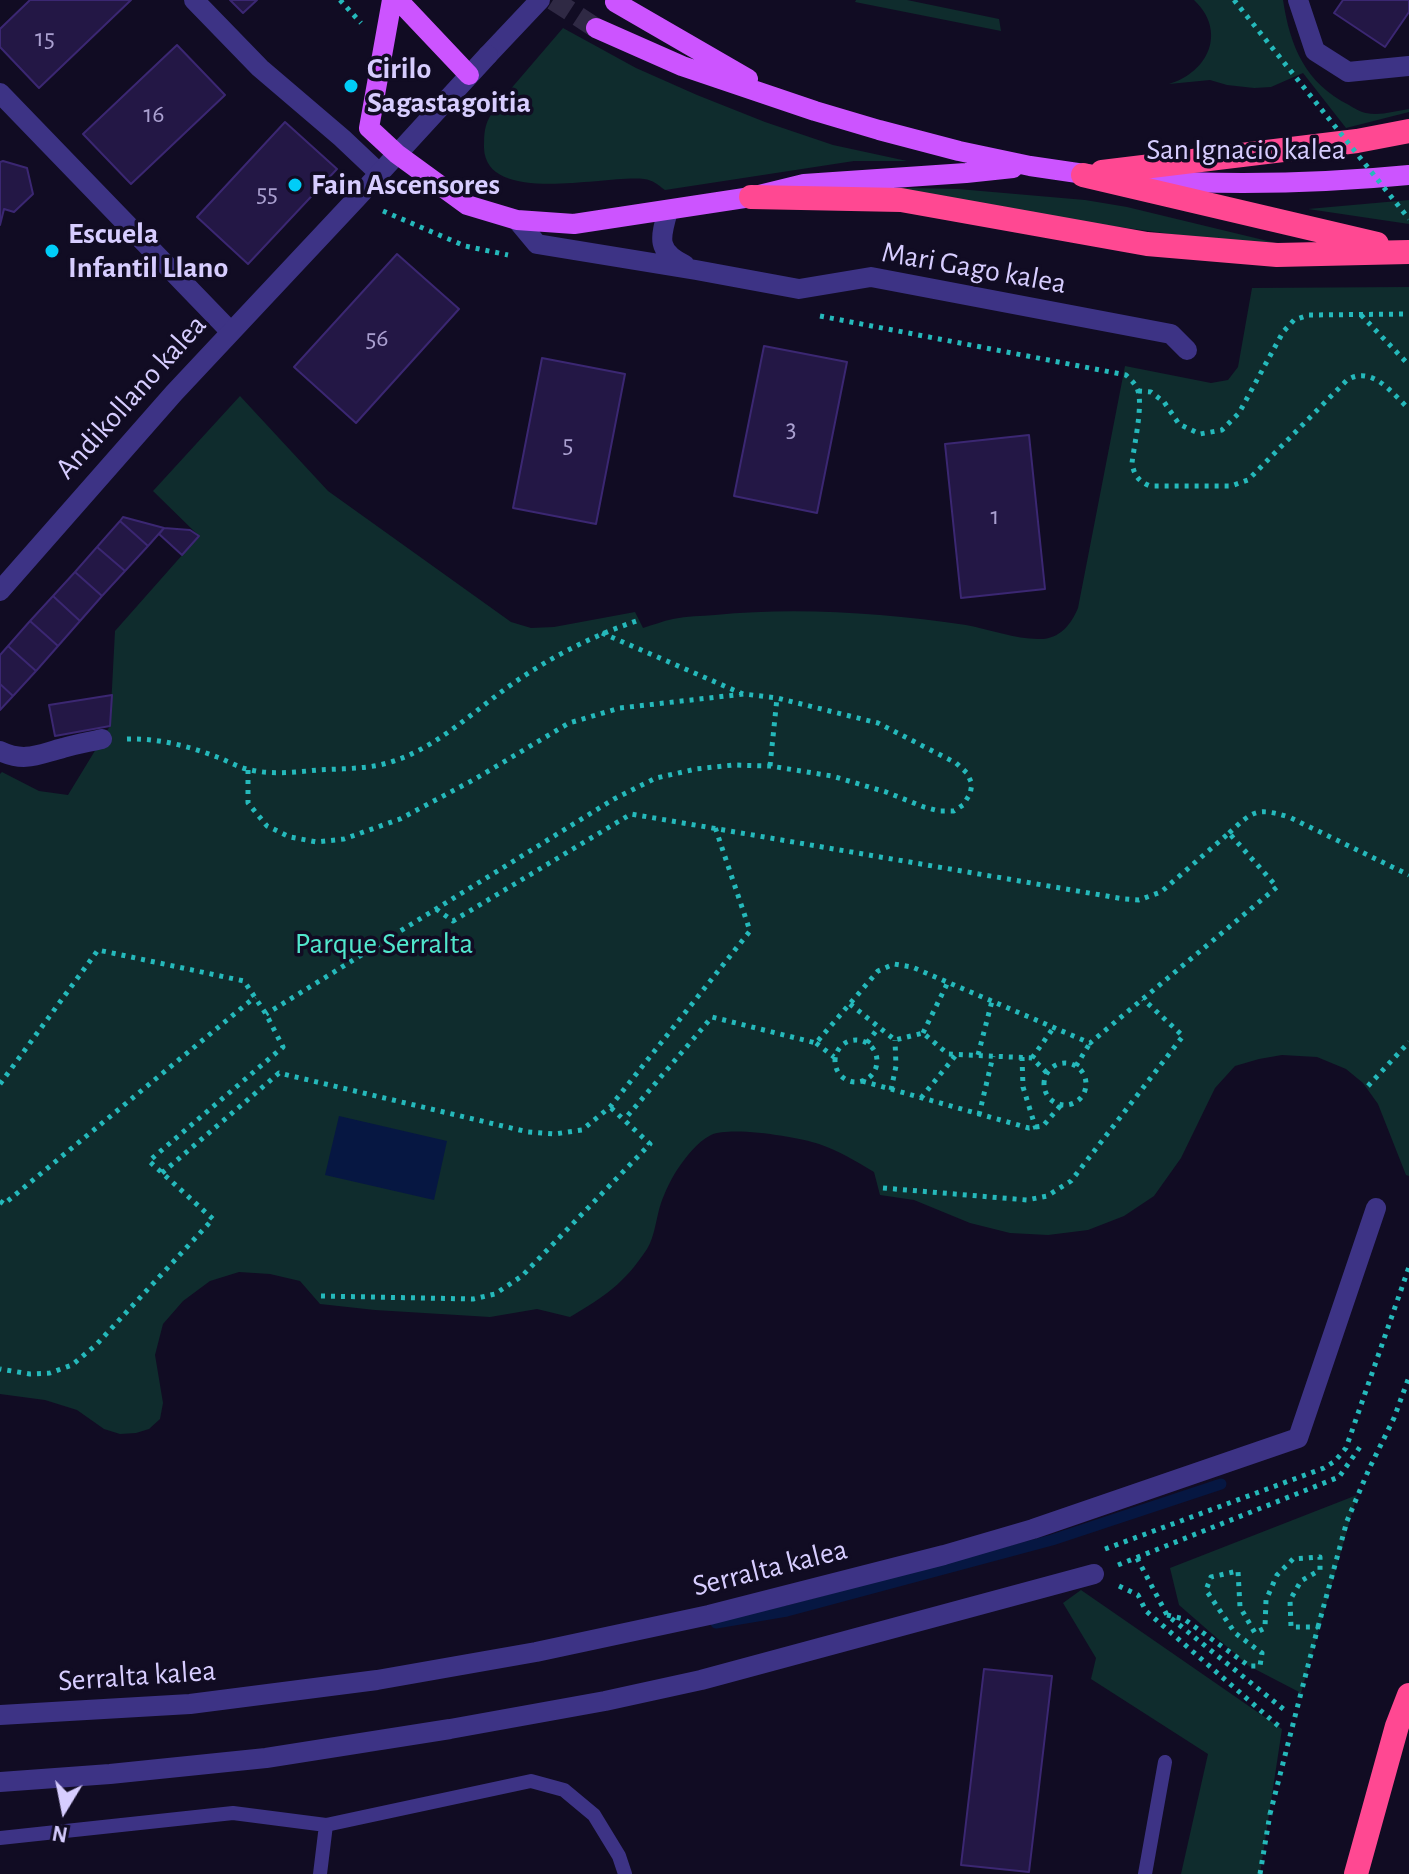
<!DOCTYPE html>
<style>
body{margin:0}
#map{position:relative;width:1409px;height:1874px;overflow:hidden;background:#110c23;font-family:"Alegreya Sans",sans-serif}
canvas{display:block}
.north{position:absolute;left:24px;top:1770px;width:80px;height:80px;-webkit-text-stroke:6px #110c23;paint-order:stroke;rotate:190deg;font-size:22px;font-weight:700;line-height:32px;text-align:center;color:#d7cdff}
.north::after{content:'';display:block;margin:auto;width:28px;height:36px;background:#d7cdff;clip-path:polygon(50% 0,100% 100%,50% 72%,0 100%)}
</style>
<div id="map">
<canvas width="1409" height="1874"></canvas>
<div class="north">N</div>
</div>
<script>
const ctx = document.querySelector('canvas').getContext('2d');
ctx.lineJoin = 'round';
function fill(path, color) { ctx.fillStyle = color; ctx.fill(path, 'evenodd'); }
function trace(path, color, width, dash) { ctx.strokeStyle = color; ctx.lineWidth = width; ctx.lineCap = dash ? 'butt' : 'round'; ctx.setLineDash(dash || []); ctx.stroke(path); }
function label(font, color, halo, rows, align = 'center') {
  ctx.font = font + ' "Alegreya Sans",sans-serif'; ctx.lineWidth = 7; ctx.setLineDash([]); ctx.textBaseline = 'middle'; ctx.strokeStyle = halo; ctx.fillStyle = color; for (const [text, x, y, turn = 0] of rows) {
    ctx.save(); ctx.translate(x, y); ctx.rotate((+turn || 0) * Math.PI / 180); ctx.textAlign = isNaN(turn) ? turn : align; if (halo) ctx.strokeText(text, 0, 0); ctx.fillText(text, 0, 0); ctx.restore();
  }
}
fill(new Path2D(`
 M856,0h51l92,19 2,12 -146,-29z
 M1194,0h89c7,46 22,83 66,105 5,3 11,7 17,8 14,3 29,-2 43,-4v3l-63,16 -43,-55 -32,14 -17,1 -27,-3 -17,-5 -41,4c40,-12 58,-53 25,-84z
 M563,28l73,40 61,27 68,27 68,23 74,16h-53l-189,29c-7,-5 -12,-10 -21,-11 -36,-5 -158,28 -160,-31 0,-14 0,-23 8,-35 6,-11 15,-20 23,-29 16,-19 32,-37 48,-56z
 M867,187l91,2 127,11 42,7 153,37 -87,-7 -88,-12z
 M1409,200v24l-101,-15z
 M1409,287v889l-3,-1 -28,-71 -15,-21 -17,-14 -29,-12 -35,-2 -23,4 -24,7 -20,22 -34,70 -27,38 -30,20 -36,14 -40,5 -38,-2 -40,-10 -56,-23 -34,-5 -6,-23c-18,-11 -35,-21 -55,-28 -22,-7 -87,-18 -108,-9 -14,7 -25,22 -34,35 -6,9 -12,22 -16,33 -5,15 -6,33 -14,46 -23,35 -42,47 -77,68l-33,-8 -47,8 -115,-7 -55,-6 -20,-23 -30,-7 -31,-2 -29,9 -27,20 -20,23 -8,31 8,48 -3,16 -11,10 -13,4 -16,1 -16,-5 -27,-19 -32,-10 -45,-6v-620l2,-2 37,19 29,4 42,-69 5,-95 84,-95 -46,-45 87,-95 88,95 183,131 20,6 23,-1 81,-15 8,16c10,-3 20,-7 30,-9 14,-3 28,-3 42,-4 83,-8 168,-2 251,10 22,4 50,14 72,14 21,1 33,-14 40,-31l47,-242 86,17 17,-3 10,-13 14,-79z
 M1357,1495l-56,198 -52,-27 -70,-61 -9,-37z
 M1081,1590l201,139 -22,145h-79l27,-120 -117,-75 5,-21 -33,-55z`), '#0f2c2d');
fill(new Path2D(`
 M339,1116l108,25 -13,59 -109,-25z`), '#061742');
trace(new Path2D(`
 M716,1623l71,-12 265,-71 169,-56`), '#061742', 11);
const building = new Path2D(`
 M30,0h101l-92,88 -39,-41v-18z
 M230,0h27l-14,13z
 M1343,0h66v12l-24,35 -51,-34z
 M177,45l48,50 -94,89 -48,-50z
 M285,122l52,47 -89,95 -51,-47z
 M3,161l24,7 6,26 -19,18 -10,-3 -4,16v-63z
 M397,254l62,55 -103,114 -62,-56z
 M764,346l83,16 -30,151 -83,-17z
 M542,358l83,16 -29,150 -83,-16z
 M1029,435l16,154 -84,9 -16,-154z
 M123,517l41,11 -16,18 -28,-25z
 M120,521l28,25 -23,25 -28,-24z
 M164,528l26,2 9,6 -17,19 -23,-21z
 M97,547l28,24 -23,25 -27,-24z
 M75,572l27,24 -22,25 -27,-25z
 M53,596l27,25 -22,25 -28,-25z
 M30,621l28,25 -22,25 -28,-25z
 M8,646l28,25 -23,25 -13,-12v-29z
 M0,684l13,12 -13,14z
 M112,695l-2,31 -55,10 -6,-31z
 M984,1669l68,7 -23,196 -68,-7z`);
fill(building, '#231745');
trace(building, '#3b2772', 2);
trace(new Path2D(`
 M553,0l43,28`), '#2f2944', 20, [20, 10]);
trace(new Path2D(`
 M340,0l21,23
 M383,211l82,35 43,9
 M1361,315l48,50
 M820,316l306,59c5,5 10,9 12,16 5,15 -4,55 -6,72 2,12 6,18 18,23h81l17,-6 99,-100c25,-15 45,13 62,29
 M1138,391l13,1 13,10 15,22 21,10 22,-4 17,-17 44,-81 11,-12 15,-5 100,-1
 M602,633l141,61
 M127,739c30,-1 62,7 90,18 11,4 22,11 34,13 22,5 45,2 67,0 16,-1 33,-1 49,-3 62,-7 107,-59 157,-91 36,-24 74,-42 115,-56
 M770,766l7,-68
 M248,770v33l19,23 23,11 27,5 27,-3 56,-20 75,-40 94,-56 51,-15 124,-14 33,4 101,25 78,40 11,10 5,11 -2,10 -7,11 -9,6h-15l-15,-4 -38,-15 -54,-16 -62,-10 -37,-1 -37,4 -40,9 -42,21 -348,215
 M1229,833c24,-22 27,-26 60,-16l120,58
 M436,909l17,12 178,-107 493,85 15,1 22,-8 68,-59 48,54 -187,156 -178,-76 -18,-3 -16,7 -62,72 -104,-26 -88,103
 M850,1004l45,36 28,-7 25,21 84,4 15,15
 M923,1033l25,-51
 M835 1061a21 21 0 1 1 42 0a21 21 0 1 1-42 0Z
 M816,1043l18,14
 M867,1043l12,-16
 M978,1055l14,-54
 M1022,1057l1,30 13,42
 M1032,1058l22,-31
 M1044 1084a21 21 0 1 1 42 0a21 21 0 1 1-42 0Z
 M1076,1066l14,-23
 M862,1081l167,47 14,-2 18,-21
 M0,1084l98,-134 146,31 22,33 17,33 -134,114 64,58 -117,126 -24,20 -22,8 -20,1 -30,-5
 M1368,1086l41,-44
 M891,1090l5,-24 -1,-26
 M921,1098l35,-43
 M979,1115l14,-59
 M162,1173l117,-100 249,59 26,2 28,-4 28,-23 140,-176 -35,-104
 M883,1188l144,12 20,-4 24,-15 112,-145 -40,-37
 M0,1201l4,3 251,-207
 M321,1296l152,3 22,-5 27,-18 128,-132 -40,-37
 M1105,1549l219,-81 11,-7 11,-13 63,-181
 M1137,1558l30,57 120,97
 M1118,1565l221,-88 21,-30
 M1119,1586l19,9 8,16 136,118
 M1167,1615l17,4 65,47h11l2,-13 -27,-20 -29,-43 5,-13 27,-6 2,36 15,26 10,-5 1,-28 11,-25 16,-16 27,-2v13l-19,11 -11,19 1,27h27l-17,66
 M1318,1627l29,-106 22,-52 25,-51 15,-41
 M1260,1874l10,-60`), '#25b9bb', 5, [4, 6]);
trace(new Path2D(`
 M0,1838l233,-25 93,12
 M320,1874l6,-49 205,-44 33,9 30,25 25,41 6,18
 M1145,1874l20,-112`), '#3d3385', 14);
trace(new Path2D(`
 M0,751c25,12 39,3 63,-3 13,-4 26,-6 39,-9
 M0,1782l110,-8 156,-16 184,-29 155,-28 96,-21 393,-106`), '#3d3385', 20);
trace(new Path2D(`
 M194,0l66,68 82,70 37,35
 M1298,0l17,51 33,21 61,-6
 M488,55l52,-55
 M0,93l230,238
 M668,211c-8,27 -12,40 17,54
 M517,220l20,24 159,26 103,19 72,-12 300,57 16,16
 M0,1715l190,-11 187,-24 159,-28 173,-37 235,-60 89,-26 265,-91 78,-230`), '#3d3385', 20);
trace(new Path2D(`
 M0,591l174,-198 182,-194 132,-144`), '#3d3385', 20);
trace(new Path2D(`
 M392,0l-23,128 28,26 70,51 50,15 57,4 177,-27 53,-13 162,-11 47,-5
 M398,0l71,75
 M615,2l133,77
 M596,28l86,38 133,45 64,19 80,21 71,15 68,10
 M1137,180c91,5 181,4 272,-5`), '#cc54ff', 20);
trace(new Path2D(`
 M1102,172l255,-31 52,-10
 M1083,175l294,69
 M751,197l150,3 246,44 130,11 132,-3
 M1356,1874l41,-148 12,-31`), '#ff4892', 24);
trace(new Path2D(`
 M1234,0l175,219
 M1270,1814l31,-121`), '#25b9bb', 5, [4, 6]);
for (const [x, y, r, color] of [
 [351,86,8,"#00cdf8"],
 [295,185,8,"#00cdf8"],
 [52,251,8,"#00cdf8"]
]) { const dot = new Path2D(); dot.arc(x, y, r, 0, 2 * Math.PI); ctx.fillStyle = color; ctx.fill(dot); trace(dot, '#110c23', 3); }
label('26px', '#aaa0d0', null, [
 ["15",45,38],
 ["16",154,114],
 ["55",267,193],
 ["56",377,338],
 ["3",791,429],
 ["5",568,444],
 ["1",995,516]
]);
label('bold 30px', '#d7cdff', '#110c23', [
 ["Cirilo",367,69],
 ["Sagastagoitia",367,103],
 ["Fain Ascensores",311,185],
 ["Escuela",68,234],
 ["Infantil Llano",68,268]
], 'left');
label('30px', '#d7cdff', '#110c23', [
 ["San Ignacio kalea",1246,150],
 ["Mari Gago kalea",974,268,10],
 ["Andikollano kalea",131,397,-48],
 ["Serralta kalea",770,1568,-14],
 ["Serralta kalea",137,1676,-4]
]);
label('30px', '#51e7cd', '#110c23', [
 ["Parque Serralta",384,944]
]);
</script>
